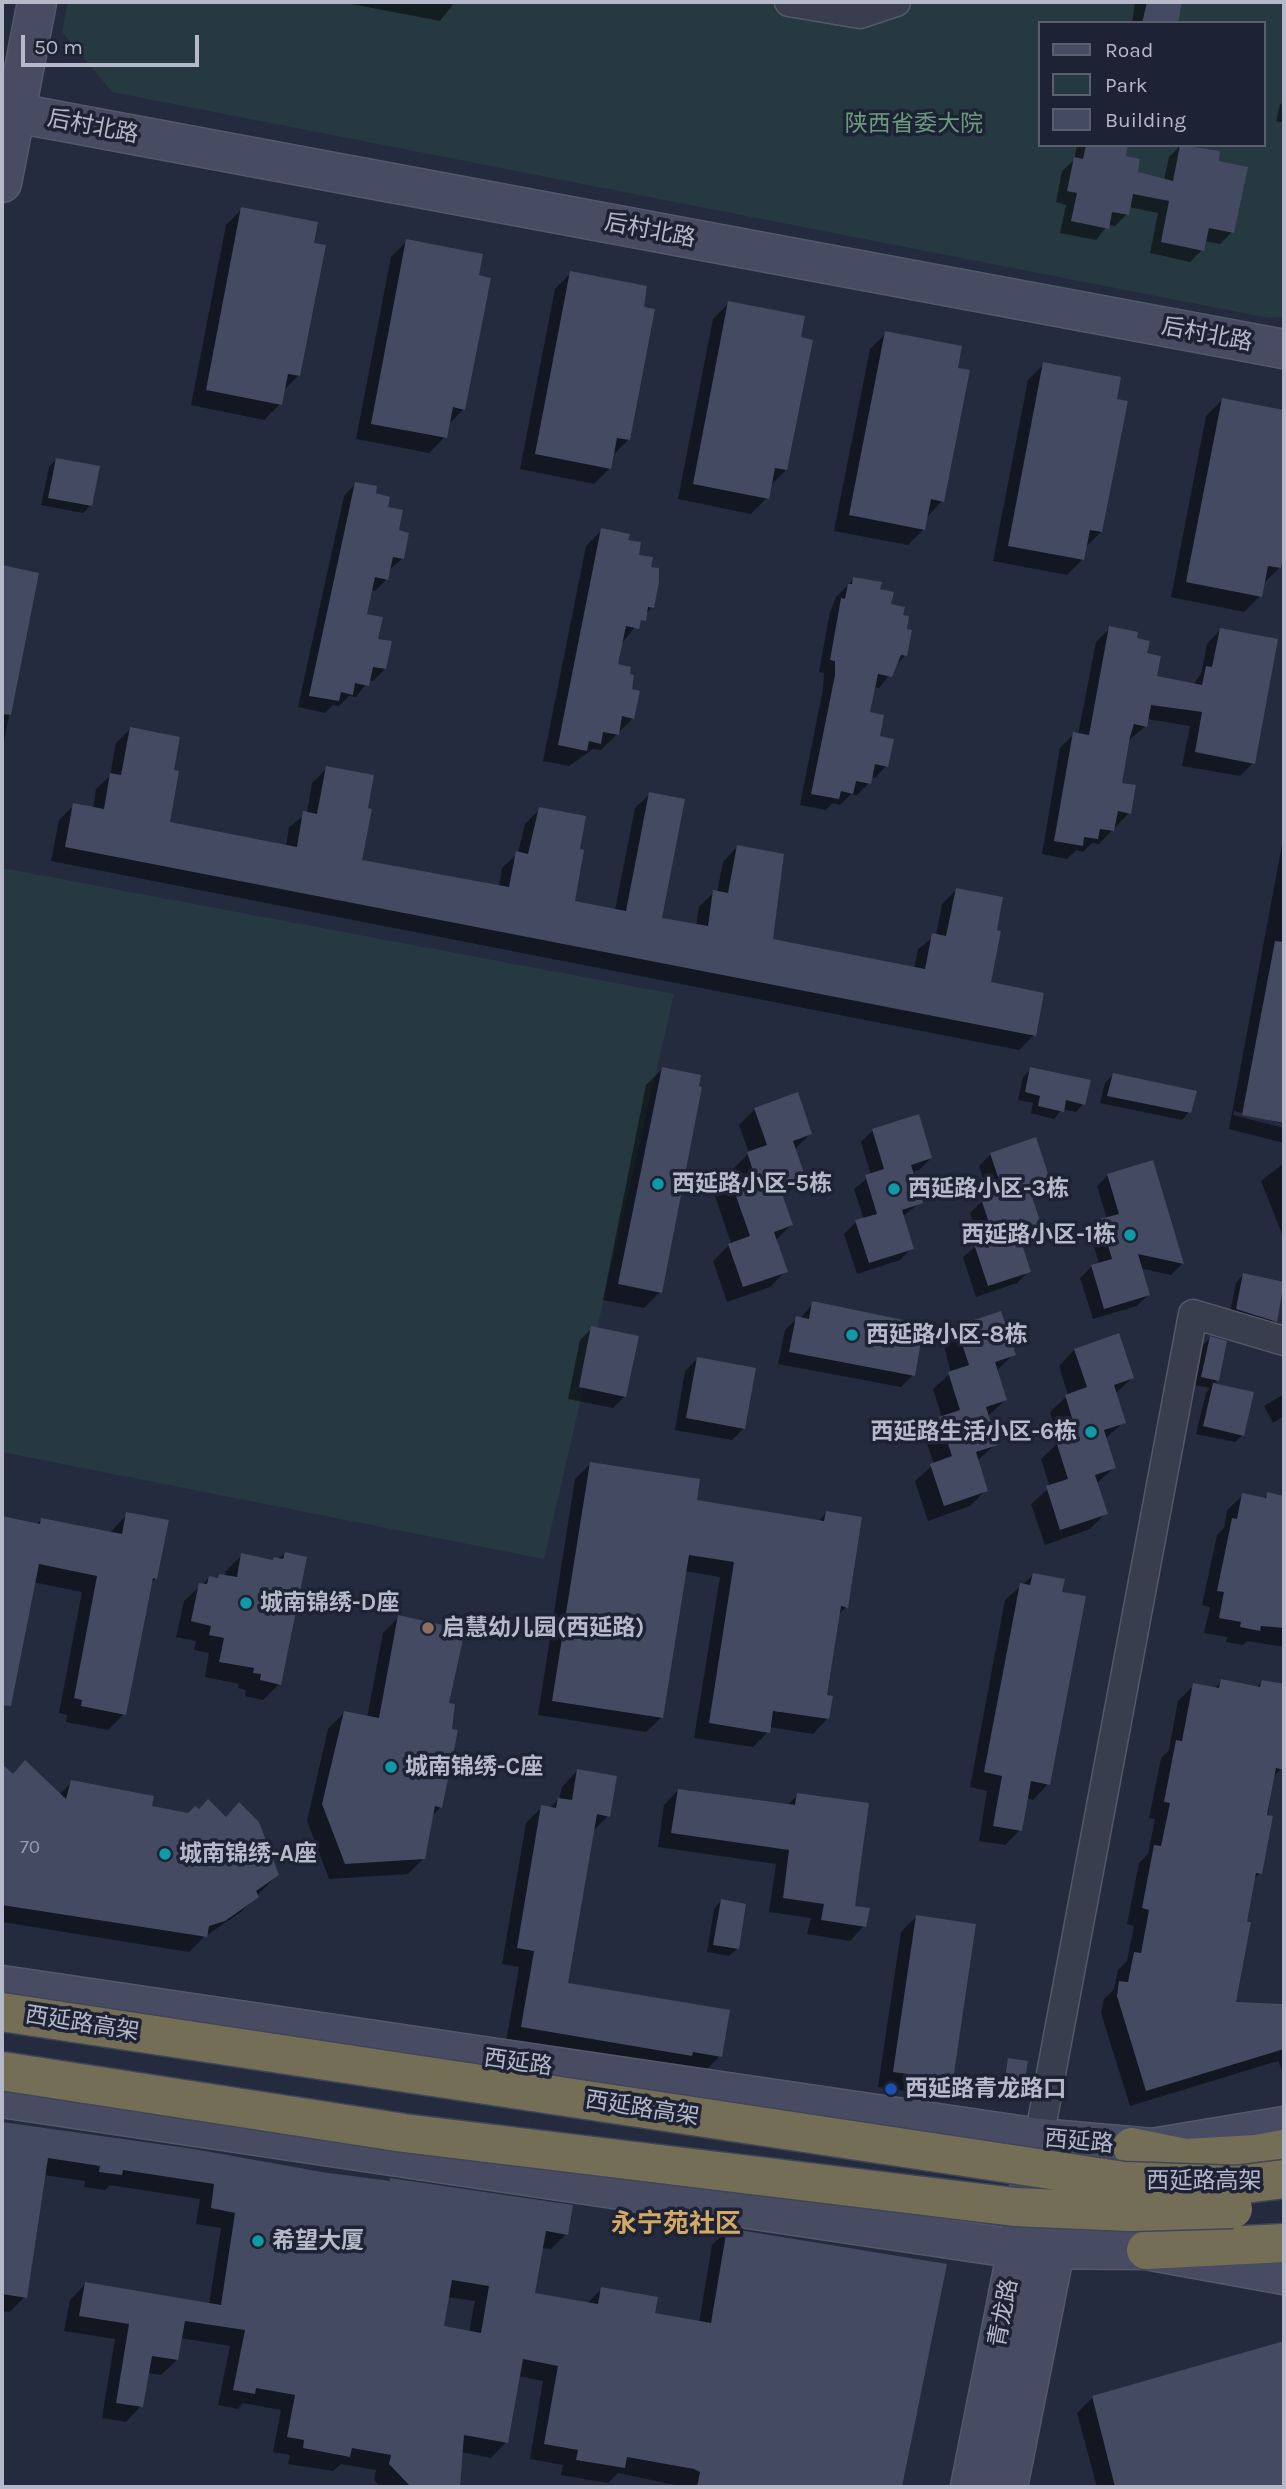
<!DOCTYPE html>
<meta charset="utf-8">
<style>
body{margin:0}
#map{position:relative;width:1286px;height:2489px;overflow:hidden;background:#242b3f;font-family:Karla,sans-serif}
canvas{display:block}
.frame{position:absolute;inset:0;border:4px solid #b5b9ca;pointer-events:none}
.legend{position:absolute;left:1038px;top:21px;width:228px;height:126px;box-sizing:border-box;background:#1d2334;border:2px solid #5a5f70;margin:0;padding:9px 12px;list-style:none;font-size:21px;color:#b5b9ca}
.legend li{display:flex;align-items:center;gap:14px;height:35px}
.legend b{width:35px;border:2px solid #5a5f70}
.scale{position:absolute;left:21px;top:35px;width:178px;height:32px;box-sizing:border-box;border:4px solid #b5b9ca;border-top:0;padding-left:9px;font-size:21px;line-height:24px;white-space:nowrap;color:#b5b9ca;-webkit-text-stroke:5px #1d2334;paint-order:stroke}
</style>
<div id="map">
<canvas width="1286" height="2489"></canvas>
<div class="frame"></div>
<ul class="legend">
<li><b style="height:9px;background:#474c62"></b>Road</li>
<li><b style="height:19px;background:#263940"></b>Park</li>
<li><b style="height:19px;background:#434a61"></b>Building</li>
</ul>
<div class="scale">50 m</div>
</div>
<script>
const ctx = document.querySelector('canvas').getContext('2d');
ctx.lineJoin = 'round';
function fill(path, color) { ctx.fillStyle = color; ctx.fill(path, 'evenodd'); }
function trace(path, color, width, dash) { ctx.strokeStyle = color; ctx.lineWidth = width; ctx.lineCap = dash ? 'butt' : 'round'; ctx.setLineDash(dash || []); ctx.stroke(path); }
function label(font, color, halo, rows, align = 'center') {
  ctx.font = font + ' Karla,"Noto Sans SC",sans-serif'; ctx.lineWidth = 7; ctx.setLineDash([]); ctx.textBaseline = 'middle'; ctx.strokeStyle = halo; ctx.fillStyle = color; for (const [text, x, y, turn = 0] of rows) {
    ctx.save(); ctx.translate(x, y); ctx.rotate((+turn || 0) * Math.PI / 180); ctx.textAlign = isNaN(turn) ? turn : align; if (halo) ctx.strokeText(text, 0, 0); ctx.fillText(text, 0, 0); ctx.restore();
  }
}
fill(new Path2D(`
 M68,2h1216v315l-15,1 -1157,-226 -50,-60zM1039,23h224v122h-224z
 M2,868l672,126 -130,565 -542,-107z`), '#263940');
fill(new Path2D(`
 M341,2h114l-15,19z
 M1135,2h45l-4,21h-44z
 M1284,101v22l-8,-2 4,-16z
 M1077,145h50l-3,13 12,16 28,6 5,-23 12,-12 37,7 -2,10 16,70 -12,12 -16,-3 -2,9 -12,12 -40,-9 8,-40 -29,-6 -2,7 -12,12 -7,-1 -12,15 -36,-7 6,-28 -10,-3 6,-31 12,-11z
 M242,209l70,36 -14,131 -16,16 -2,12 -16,16 -73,-15 35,-180z
 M407,241l70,36 -13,132 -16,16 -3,12 -16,16 -73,-14 35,-182z
 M571,273l71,35 -14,132 -16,16 -2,12 -16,16 -74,-15 35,-180z
 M729,303l70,36 -13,131 -16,16 -3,12 -16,16 -73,-15 35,-180z
 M886,333l56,168 -16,17 -2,11 -16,16 -74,-14 36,-182z
 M1044,364l57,168 -16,16 -2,11 -16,16 -74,-14 35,-181z
 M1222,400l62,12v129l-5,27 -16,16 -3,12 -16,16 -73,-15 35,-181z
 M56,460l35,45 -8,8 -42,-8 8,-38z
 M355,484l19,11 11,13 12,24 6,26 -14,12 -2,9 -12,12 -5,-1 -5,26 20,53 -12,12 -4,-1 -13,17 -7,-1 -10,10 -6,-1 -8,8 -27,-6 46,-211z
 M602,530l24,11 23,27 3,39 -32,38 -4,21 14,25 3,27 -32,32 -8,-1 -24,17 -26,-5 43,-215z
 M2,567l35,7 -35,177z
 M854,579l24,12 23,26 4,38 -26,33 -6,-1 -5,27 18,52 -11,12 -4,-1 -2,6 -12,12 -6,-1 -11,11 -7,-2 -7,7 -26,-5 23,-116 1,-16 -5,-1 11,-60 6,-15z
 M1110,628l25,12 20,38 38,7 8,-11 6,-30 13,-14 33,133 -13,13 -58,-10 8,-40 -43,-7 -1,7 -16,13 -10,45 9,29 -30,31 -7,-1 -9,9 -7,-2 -9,9 -25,-5 18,-106 14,-14 4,1 18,-93z
 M130,729l42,43 -4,52 118,22 3,-19 18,-14 5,-30 15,-15 33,93 139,26 3,-19 16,-15 7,-29 15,-15 38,41 -5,52 42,8 20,-102 15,-14 10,125 36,7 3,-19 15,-15 3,1 6,-31 14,-15 34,94 143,28 4,-20 18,-14 6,-31 14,-14 33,93 45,52 -15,15 -968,-189 8,-41 15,-15 19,4 3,-20 14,-13 6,-33z
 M1284,834v290l-50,-13 -1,4 51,13v15l-55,-14z
 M662,1069l35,18 -37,205 -16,16 -41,-8 43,-215z
 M1031,1069l52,35 -7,8 -14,-3 -8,10 -23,-6 2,-10 -15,-3 5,-23z
 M1113,1075l76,37 -7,8 -82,-17 5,-20z
 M755,1109l55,25 -16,16 10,29 -22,18 9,28 -16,16 11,30 -16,16 -43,15 -14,-41 18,-18 -16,-47 16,-15 5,1 -4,-12 17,-17 -10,-28z
 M873,1130l58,28 -12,12 -8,2 10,30 -19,15 10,31 -12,12 -43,14 -13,-40 12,-12 8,-2 -10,-31 17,-14 -10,-33z
 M991,1154l57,26 -19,14 10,30 -12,12 -9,3 11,32 -12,12 -41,14 -13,-40 17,-14 -10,-30 12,-12 8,-3 -11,-32z
 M1152,1162l30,102 -11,11 -31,-7 8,27 -11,11 -44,13 -13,-41 12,-12 7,-2 -9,-32 17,-13 -10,-33 11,-11z
 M1284,1163v76l-23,-58z
 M1243,1275l32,46 -7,7 -39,-11 7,-34z
 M813,1303l95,38 5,34 -12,12 -123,-23 7,-34 12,-12 3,1z
 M959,1326l55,28 -18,17 9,29 -18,17 9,27 -19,17 9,29 -16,16 -42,15 -13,-40 19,-17 -10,-29 18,-17 -9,-29 18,-16 -8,-31z
 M592,1328l33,68 -12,12 -45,-9 12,-59z
 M1210,1338l7,42 -4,5 39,9 -9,41 -8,7 -39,-8 10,-41 4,-5 -16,-3 8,-39z
 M1074,1350l58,28 -17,16 9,28 -19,17 9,29 -18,16 10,29 -16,16 -45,16 -14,-41 19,-17 -9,-28 18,-17 -9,-30 18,-17 -9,-29z
 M697,1359l47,69 -12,12 -57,-10 10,-59z
 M1284,1394v22l-11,7 -9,-17z
 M590,1464l105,38 123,20 8,-9 20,94 -9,9 -12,81 3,21 -15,16 -44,-7 -1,5 -15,15 -59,-9 26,-161 -36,-6 -22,146 -16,15 -108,-17 37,-236z
 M1267,1494l17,4v149l-37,-6 -4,4 -17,-3 1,-5 -23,-4 6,-26 -8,-2 15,-70 7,-7 3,-18 16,-15 20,4z
 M127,1514l29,64 -6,6 -26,130 -16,16 -42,-8 1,-7 -8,-2 23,-121 -49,-10 -19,101 -12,12v-177l34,7 5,-5 69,13z
 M285,1554l-6,130 -16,16 -18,-4 1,-6 -8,-2 1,-4 -34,-7 4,-24 -15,-3 2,-9 -20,-4 8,-36 25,-23 16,-1 1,-6 16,-16 30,7z
 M1033,1575l15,209 -15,16 -7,-2 -6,32 -15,15 -26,-4 8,-50 -17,-4 35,-187z
 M399,1617l48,87 -6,103 -9,9 -8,42 -16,16 -79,5 -22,-58 21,-92 16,-16 23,5 16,-85z
 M1222,1681l34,7 6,-6 22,4v66l-3,17 -8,8 -13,96 -7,7 -19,124 50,1v70l-6,-14 -148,45 -29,-93 3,-14 10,-10 4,-19 9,-9 7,-35 -7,-2 12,-61 9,-9 7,-35 -6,-1 12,-60 8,-8 9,-49 16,-16 20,4z
 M2,1767l10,9 47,19 13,-13 78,26 127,67 -36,37 -37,25 -15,15 -187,-30z
 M577,1771l31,45 -16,16 -26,152 154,72 -16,16 -198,-29 13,-76 -17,-3 24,-141 16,-16 8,1 9,-9 3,-12z
 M678,1790l108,16 12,-11 66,131 -14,15 -43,-7 4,-16 -42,-6 7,-48 -118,-17 6,-42z
 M721,1901l16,48 -8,7 -22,-4 7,-43z
 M917,1916l34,164 -16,15 -57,-8 23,-155z
 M1008,2060l15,23 -4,3 -17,-2z
 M2,2124l386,58 3,-2 175,54 -15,15 -10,-1 -8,47 53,9 16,-15 51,26 46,8 13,-78 15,-15 218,35 -44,222h-217l-66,-14 -10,10 -47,-8 2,-10 -33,-6 13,-78 -25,-5 -12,66 -15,16 -30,-6 -3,35h-77l-7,-7 2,-10 -35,-6 -8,7 -45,-7 2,-9 -17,-3 8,-42 -38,-7 -5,6 -20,-4 12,-59 -50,-8 -3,22 -16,15 -14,-2 -6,33 -15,16 -24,-4 13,-79 -51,-8 6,-31 15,-16 124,21 12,-77 -25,-4 4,-25 -90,-14 -5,5 -21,-3 1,-6 -41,-6 -19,122 -16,15 -7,-1zM447,2297l28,4 -6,32 -27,-5z
 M1284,2343v144h-187l-20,-74 16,-16z`), '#0007');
fill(new Path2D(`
 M1147,2h35l-4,21h-36z
 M1086,145h42l-2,11 14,3 -2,13 35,9 7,-36 40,6 -1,10 29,6 -14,66 -25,-5 -5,23 -43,-9 8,-41 -36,-7 -4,21 -17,-3 -3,17 -38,-8 6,-28 -10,-2 7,-34 9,2z
 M241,207l77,15 -4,21 12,2 -26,131 -12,-2 -6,31 -76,-15z
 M406,239l77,15 -4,21 12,3 -26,132 -12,-3 -6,31 -76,-14z
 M570,271l77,15 -3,21 11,2 -25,131 -13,-2 -6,31 -76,-15z
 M728,301l77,15 -4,21 12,3 -26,130 -12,-2 -6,31 -76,-15z
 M885,331l77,15 -4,22 12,2 -26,132 -13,-3 -6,31 -76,-15z
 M1043,362l78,15 -4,22 11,2 -26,131 -12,-2 -6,30 -76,-14z
 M1222,398l62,12v141l-3,17 -13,-2 -6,31 -76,-15z
 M56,458l44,8 -8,40 -44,-8z
 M355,482l22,4 -1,7 14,4 -2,10 15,3 -4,20 10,3 -5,26 -11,-2 -5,23 -13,-3 -8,37 16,3 -5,22 14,2 -6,28 -13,-2 -4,19 -14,-3 -2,12 -12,-3 -2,9 -30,-5z
 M601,528l29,6 -2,6 13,2 -2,13 14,2 -2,10 8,1v14l-5,26 -6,-1 -2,14 -5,-1 -2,9 -13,-3 -8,38 13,3 -1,7 4,1 -2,14 8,2 -6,28 -12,-3 -3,19 -16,-3 -2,12 -12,-3 -2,10 -29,-6z
 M2,565l37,8 -28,142 -9,-1z
 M853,577l29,5 -2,7 14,3 -3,12 14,3 -2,8 6,1 -2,13 5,1 -5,26 -6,-1 -9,22 -14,-3 -8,38 14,3 -4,21 14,3 -6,28 -13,-3 -4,20 -15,-3 -3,13 -12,-3 -2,8 -28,-5 24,-119v-14l-5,-1 11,-62 4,1 3,-15h4z
 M1109,626l29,6 -1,6 13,3 -3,12 14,3 -4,20 45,9 4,-19 6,1 8,-39 58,11 -23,125 -60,-12 7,-40 -51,-7 -4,22 -13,-3 -4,13 -8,46 14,2 -5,29 -13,-3 -4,20 -14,-2 -2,10 -14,-2 -1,9 -29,-5 19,-109 16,3z
 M130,727l50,10 -6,33 5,1 -9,51 127,25 6,-36 14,3 9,-48 48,9 -6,33 4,1 -10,51 147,27 7,-36 12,3 11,-47 47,9 -6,33 4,1 -9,51 51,10 23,-119 36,7 -23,119 46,8 5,-36 15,3 9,-48 47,9 -11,85 152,30 7,-36 14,3 10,-48 47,9 -6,33 4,1 -10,51 53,11 -8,43 -971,-189 8,-44 31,6 6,-36 11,2z
 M1275,941l9,1v181l-42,-8z
 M662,1067l39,8 -2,11 3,1 -40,206 -44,-9z
 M1030,1067l61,13 -6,25 -19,-5 -2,12 -26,-6 2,-10 -15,-4z
 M1113,1073l84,18 -6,22 -84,-17z
 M798,1092l14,42 -19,7 13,38 -26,9 13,37 -19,7 14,40 -45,15 -15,-43 22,-8 -20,-57 28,7 -11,-34 20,-7 -13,-37z
 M919,1114l13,44 -21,7 12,38 -21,7 12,39 -45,14 -14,-43 22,-6 -12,-39 19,-6 -12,-40z
 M1036,1137l14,43 -21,8 12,36 -23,8 13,40 -43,14 -14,-42 20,-7 -13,-38 22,-7 -13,-39z
 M1153,1160l31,104 -46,-10 12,41 -46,14 -13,-44 21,-6 -12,-40 19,-5 -12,-40z
 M1243,1273l41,9 -7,40 -41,-13z
 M812,1301l101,21 -3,17 11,2 -6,35 -126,-24 7,-36 13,3z
 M1001,1311l15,44 -21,7 12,38 -21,7 12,38 -22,7 12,39 -44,15 -14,-42 22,-8 -13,-39 21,-7 -12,-38 21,-7 -13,-39z
 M591,1326l48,10 -13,61 -47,-10z
 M1119,1333l15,45 -20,7 12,38 -22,7 12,38 -21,7 13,39 -48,16 -14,-44 22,-7 -12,-38 21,-7 -12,-39 22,-8 -13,-38z
 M1210,1336l17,5 -8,40 -18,-4z
 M697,1357l59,11 -11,61 -59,-11z
 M1213,1383l41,9 -10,44 -41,-10z
 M590,1462l110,17 -3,21 127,21 2,-10 36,6 -14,91 -7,-2 -14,89 6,1 -4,23 -56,-8 -3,22 -61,-10 25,-161 -45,-7 -26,163 -111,-17z
 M1267,1492l17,4v132l-23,-2 -1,5 -20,-4 1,-5 -22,-4 5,-26 -7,-1 15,-73 5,1 5,-26 24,5z
 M126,1512l43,8 -12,59 -4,-1 -27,137 -45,-9 1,-6 -8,-2 23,-122 -58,-12 -28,142 -9,-1v-189l38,8 1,-6 81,16z
 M285,1552l22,5 -26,128 -21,-5 1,-6 -8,-1 1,-5 -35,-6 5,-24 -15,-3 2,-9 -20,-5 8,-38 8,1 2,-8 9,2 1,-4 18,3 4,-24 32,7 1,-3 9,2z
 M1033,1573l32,6 -3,13 24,4 -36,189 -19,-4 -9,50 -29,-5 9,-50 -18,-4 36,-189 10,2z
 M398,1615l67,15 -16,73 6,1 -3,25 6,1 -16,78 -7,-2 -10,53 -80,5 -23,-60 22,-93 35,7z
 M1221,1679l39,8 2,-7 22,4v86l-8,-2 -9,47 6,1 -11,58 -6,-1 -9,49h4l-15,80 48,2v45l-138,42 -29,-95 2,-15 9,1 6,-30 7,1 8,-43 -7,-2 12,-63 7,1 9,-43 -6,-1 12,-62 6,1 11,-58 26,5z
 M25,1760l41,39 5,-19 83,16 -2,10 36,7 7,-7 4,3 9,-10 18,18 13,-15 20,20 20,53 -23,16 3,6 -34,24 -16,5 -2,11 -205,-32v-141l11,10z
 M577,1769l40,7 -7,41 -13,-3 -29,169 162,27 -8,47 -29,-5 -1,4 -171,-29 13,-76 -17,-3 24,-143 15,3 2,-10 14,2z
 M678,1789l117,16 2,-12 72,10 -14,103 15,2 -4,19 -45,-7 3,-16 -41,-6 6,-48 -118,-17z
 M721,1899l25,5 -7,45 -26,-4z
 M916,1915l60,9 -23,156 -60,-8z
 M1008,2058l20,3 -4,23 -20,-3z
 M2,2122l192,27 128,23 68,9v-3l183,27 -5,30 -22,-4 -11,62 63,11 3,-17 57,10 -3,16 56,10 16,-95 220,36 -45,223h-205l3,-15 -6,-3 -67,-12 -2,11 -49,-8 2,-10 -34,-6 14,-78 -35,-7 -15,84 -44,-8 -4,52h-49l-22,-23 2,-9 -39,-7 -2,9 -47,-9 1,-8 -17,-3 8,-42 -39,-7 -1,6 -22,-4 12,-60 -60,-9 -7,39 -26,-4 -9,51 -27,-4 13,-79 -50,-8 6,-34 136,23 14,-92 -24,-5 3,-24 -91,-14 -1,5 -23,-3 1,-6 -52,-8 -21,140 -25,-4zM452,2280l37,6 -8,47 -37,-7z
 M1284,2341v146h-169l-23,-91z`), '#434a61');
const street = new Path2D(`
 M789,2l71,12 36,-12
 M1039,2138l154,-824 91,27`);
const secondary = new Path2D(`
 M16,113l1268,236
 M2,183l35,-181
 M2,1985l1037,153 113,10 132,-22
 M2,2098l1015,151 129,1 138,25
 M970,2487l69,-349
 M1008,2487l52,-262`);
const highway = new Path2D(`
 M1132,2147l54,11 70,-4 28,-5
 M1146,2250l138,-7`);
trace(street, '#53596a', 31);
trace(secondary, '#53596a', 41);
trace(highway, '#404657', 41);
trace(street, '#393e4f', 28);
trace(secondary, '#474c62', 38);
trace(highway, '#756e56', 38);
const highwayBridge = new Path2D(`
 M2,2012l1122,169 112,4 48,-6
 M2,2071l402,62 611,74 115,5 103,-3`);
trace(highwayBridge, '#404657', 41, []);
trace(highwayBridge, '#756e56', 38);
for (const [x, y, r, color] of [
 [658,1184,7,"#0f9aa8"],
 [894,1189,7,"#0f9aa8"],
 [1130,1235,7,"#0f9aa8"],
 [852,1335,7,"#0f9aa8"],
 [1091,1432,7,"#0f9aa8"],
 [246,1603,7,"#0f9aa8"],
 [428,1628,7,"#8d6e63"],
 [391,1767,7,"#0f9aa8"],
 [165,1854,7,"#0f9aa8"],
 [891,2089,7,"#1a4fb4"],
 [258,2241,7,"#0f9aa8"]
]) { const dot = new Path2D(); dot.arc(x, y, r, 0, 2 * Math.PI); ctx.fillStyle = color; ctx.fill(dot); trace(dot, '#1d2334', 2.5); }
label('19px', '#989db0', null, [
 ["70",30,1848]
]);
label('23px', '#6c9a7f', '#1d2334', [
 ["陕西省委大院",914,124]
]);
label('23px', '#b5b9ca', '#1d2334', [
 ["后村北路",93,127,11],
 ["后村北路",650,231,11],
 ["后村北路",1207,335,11],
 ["西延路高架",82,2024,9],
 ["西延路",518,2063,8],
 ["西延路高架",642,2109,9],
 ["西延路",1079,2142,5],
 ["西延路高架",1204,2181],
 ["青龙路",1004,2313,-79]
]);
label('bold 23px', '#b5b9ca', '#1d2334', [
 ["西延路小区-5栋",672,1184],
 ["西延路小区-3栋",908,1189],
 ["西延路小区-1栋",1116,1235,"right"],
 ["西延路小区-8栋",866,1335],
 ["西延路生活小区-6栋",1077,1432,"right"],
 ["城南锦绣-D座",260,1603],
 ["启慧幼儿园(西延路)",442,1628],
 ["城南锦绣-C座",405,1767],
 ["城南锦绣-A座",179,1854],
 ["西延路青龙路口",905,2089],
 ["希望大厦",272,2241]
], 'left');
label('bold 26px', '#d5a964', '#1d2334', [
 ["永宁苑社区",676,2225]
]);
</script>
